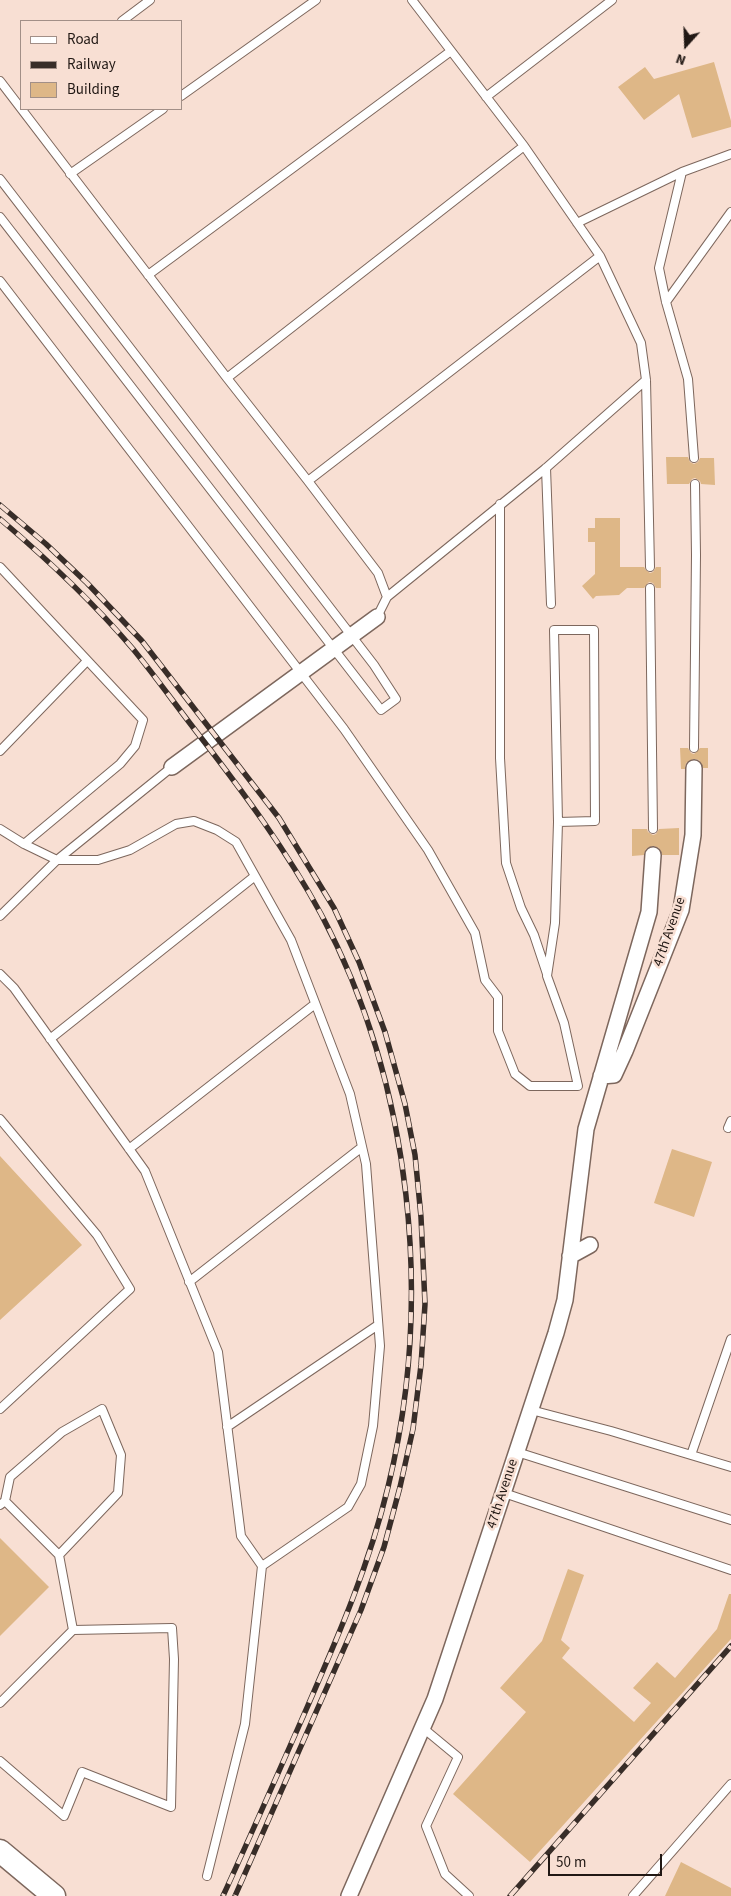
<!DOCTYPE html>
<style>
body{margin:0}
#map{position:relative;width:731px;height:1896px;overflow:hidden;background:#f8dfd3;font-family:"Source Sans 3",sans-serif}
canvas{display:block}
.legend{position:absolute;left:20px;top:20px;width:162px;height:90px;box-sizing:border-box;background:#f8dfd3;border:1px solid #a28f87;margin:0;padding:6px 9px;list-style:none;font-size:15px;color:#211814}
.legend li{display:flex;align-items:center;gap:10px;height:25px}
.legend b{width:25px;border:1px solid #a28f87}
.north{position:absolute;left:661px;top:20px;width:50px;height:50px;-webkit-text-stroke:4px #f8dfd3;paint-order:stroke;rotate:200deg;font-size:14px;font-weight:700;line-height:20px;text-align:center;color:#211814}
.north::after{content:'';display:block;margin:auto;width:18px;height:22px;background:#211814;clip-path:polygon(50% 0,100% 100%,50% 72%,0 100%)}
.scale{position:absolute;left:548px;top:1854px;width:114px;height:22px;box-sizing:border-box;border:2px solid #211814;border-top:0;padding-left:6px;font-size:15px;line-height:18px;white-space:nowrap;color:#211814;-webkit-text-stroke:4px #f8dfd3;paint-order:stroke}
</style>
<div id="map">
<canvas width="731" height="1896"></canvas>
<ul class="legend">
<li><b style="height:6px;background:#fff"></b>Road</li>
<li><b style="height:6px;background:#382d28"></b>Railway</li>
<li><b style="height:14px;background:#deb787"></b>Building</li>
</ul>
<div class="north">N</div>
<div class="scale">50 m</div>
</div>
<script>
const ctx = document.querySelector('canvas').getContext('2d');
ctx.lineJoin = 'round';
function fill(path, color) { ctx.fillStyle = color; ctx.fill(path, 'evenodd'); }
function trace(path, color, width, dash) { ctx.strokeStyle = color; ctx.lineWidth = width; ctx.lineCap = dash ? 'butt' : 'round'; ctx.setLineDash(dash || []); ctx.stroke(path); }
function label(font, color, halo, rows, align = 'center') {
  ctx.font = font + ' "Source Sans 3",sans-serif'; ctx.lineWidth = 5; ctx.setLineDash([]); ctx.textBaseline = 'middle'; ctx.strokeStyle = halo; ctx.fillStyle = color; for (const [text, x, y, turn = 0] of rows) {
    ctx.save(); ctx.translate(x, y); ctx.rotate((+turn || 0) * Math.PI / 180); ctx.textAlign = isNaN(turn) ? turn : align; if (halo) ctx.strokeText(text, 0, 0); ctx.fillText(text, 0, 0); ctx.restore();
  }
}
fill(new Path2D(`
 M714,62l17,59v6l-39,11 -13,-44 -35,26 -26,-33 27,-20 9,12z
 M666,457h22l2,5 4,2 4,-2 2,-4h14l1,27 -14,-1 -1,-3 -5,-3 -3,1 -3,5h-22z
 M595,518h25v49h24l2,3 4,3 3,-1 3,-5h5v21h-5l-3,-5 -4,-1 -5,6h-17l-8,7 -23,1 -3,3 -11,-13 13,-12v-32h-7v-14h7z
 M680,748h8l3,5 3,1 6,-6h8v20h-5l-4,-8 -5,-1 -8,4 -1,6h-4z
 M679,828v27h-17l-3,-7 -6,-2 -7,3 -2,6 -12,1v-27h15l1,3 5,3 3,-1 3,-5z
 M672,1149l40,13 -18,55 -40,-14z
 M0,1156l82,89 -82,75z
 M0,1538l49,49 -49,49z
 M568,1569l16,6 -23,65 9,8 -8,10 72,64 17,-19 -18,-15 24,-26 18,16 42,-49 12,-35h2v45l-201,223 -77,-68 73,-82 -26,-24 42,-47z
 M681,1862l50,26v8h-66z`), '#deb787');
const service = new Path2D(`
 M412,0l112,146 76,110
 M122,21l28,-21
 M0,81l227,297 81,103
 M181,96l135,-96
 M486,97l126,-97
 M682,172l49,-18
 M70,174l93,-65
 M0,179l374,486 22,34 -15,11 -381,-493
 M577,223l105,-51 -23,96 7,34 22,77 6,79
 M148,275l303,-224
 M0,281l344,448 84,121 47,83 10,47 13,17v34l17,43 15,12h48l-14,-63 -17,-47 8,-53 3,-101 -4,-192h40l1,191 -37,1
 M666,302l65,-90
 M227,378l297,-232
 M546,468l5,136
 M500,504v254l6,105 15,45 13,27 13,39
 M0,567l143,153 -8,26 -15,18 -96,80
 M650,588l3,241
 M387,597l159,-129 100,-88
 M377,617l10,-20 -9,-24 -70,-92 292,-225 41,87 5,37 4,187
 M694,748l2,-193 -1,-71
 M0,751l87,-90
 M0,829l24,15 33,16h41l32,-10 46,-26 18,-3 23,9 19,12 55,98 59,154 16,70 14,182 -7,80 -12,58 -13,23 -86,59 -21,-30 -23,-184 -73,-181 -131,-183 -14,-14
 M0,916l57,-56 115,-93
 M50,1039l205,-163
 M0,1119l97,116 33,54 -130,120
 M728,1128l3,-7
 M129,1149l186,-145
 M189,1282l173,-135
 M531,1410l80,21 120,36
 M227,1427l151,-102
 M517,1452l214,68
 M691,1455l40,-116
 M504,1493l227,77
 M0,1505l5,-4 5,-24 52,-45 40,-23 19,46 -3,38 -59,62 -54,-54
 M59,1555l14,75
 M0,1703l73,-73 99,-2 2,31 -3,148 -89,-35 -18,44 -64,-55
 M423,1728l35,29 -32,69 19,48 24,22
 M207,1876l38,-152 17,-158
 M633,1896l98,-112`);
const minor = new Path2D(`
 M172,767l205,-150
 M601,1076l13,-1 11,-24 56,-141 12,-75 1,-67
 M570,1256l20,-11
 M349,1896l86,-197 121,-366 9,-33 21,-171 63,-217 4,-57`);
const primary = new Path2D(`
 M0,1851l54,45`);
trace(service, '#7d675d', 10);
trace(minor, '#7d675d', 18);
trace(primary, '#7d675d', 25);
trace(service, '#fff', 8);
trace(minor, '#fff', 15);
trace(primary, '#fff', 22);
const rail = new Path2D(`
 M0,505l46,39 41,39 55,58 137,177 55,90 25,54 26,70 20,72 10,51 6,62 4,87 -4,61 -8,64 -13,58 -16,60 -23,63 -126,286
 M0,519c47,40 93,83 133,130 23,28 44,58 66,86 44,57 88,116 122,179 91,171 113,386 67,573 -20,83 -52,154 -86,232 -26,59 -52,118 -79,177
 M510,1896l221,-250`);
trace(rail, '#382d28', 5.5);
trace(rail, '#f8dfd3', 4, [11]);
label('14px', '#211814', '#f8dfd3', [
 ["47th Avenue",670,932,-71],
 ["47th Avenue",503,1494,-72]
]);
</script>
